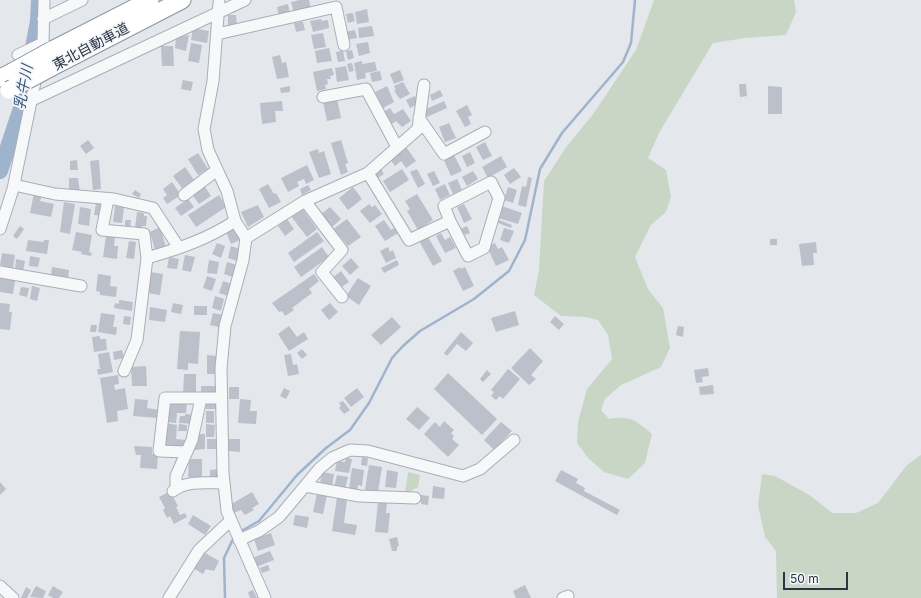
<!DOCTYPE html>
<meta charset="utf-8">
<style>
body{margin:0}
#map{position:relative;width:921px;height:598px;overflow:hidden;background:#e4e7ec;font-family:Inter,sans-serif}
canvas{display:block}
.scale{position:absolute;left:783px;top:572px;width:65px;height:18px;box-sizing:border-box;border:2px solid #2b3445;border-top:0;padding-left:5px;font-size:12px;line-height:14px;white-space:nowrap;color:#2b3445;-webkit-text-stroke:3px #f4f6f9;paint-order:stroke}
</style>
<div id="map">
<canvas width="921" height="598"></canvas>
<div class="scale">50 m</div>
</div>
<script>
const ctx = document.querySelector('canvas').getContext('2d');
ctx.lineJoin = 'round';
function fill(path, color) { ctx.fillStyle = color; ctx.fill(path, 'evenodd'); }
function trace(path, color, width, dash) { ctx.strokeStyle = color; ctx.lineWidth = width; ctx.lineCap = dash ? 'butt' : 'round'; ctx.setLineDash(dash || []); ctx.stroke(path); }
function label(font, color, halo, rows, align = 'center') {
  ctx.font = font + ' Inter,"Noto Sans JP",sans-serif'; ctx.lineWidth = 3.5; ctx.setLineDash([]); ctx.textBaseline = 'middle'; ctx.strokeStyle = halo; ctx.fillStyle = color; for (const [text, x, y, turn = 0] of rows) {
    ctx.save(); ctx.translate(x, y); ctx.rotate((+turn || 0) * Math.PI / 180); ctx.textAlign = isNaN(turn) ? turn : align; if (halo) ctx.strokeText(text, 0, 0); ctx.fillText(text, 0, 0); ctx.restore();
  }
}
fill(new Path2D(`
 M654,0h140l2,12 -10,23 -41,3 -32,5 -54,90 -11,25 18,12 5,27 -5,15 -15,13 -16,32 13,32 15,19 7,40 -9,19 -40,18 -16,14 -4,11 8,9c21,-4 27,1 43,15l-7,29 -17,16 -24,-7 -15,-13 -12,-16 1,-21 9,-33 25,-30 -4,-24 -10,-15 -13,-3 -24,-1 -27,-21 5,-25 5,-89 23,-35 27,-33 42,-63z
 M921,455v143h-144l-1,-47 -11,-14 -7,-32 4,-31 13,2 36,20 21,17h24l22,-10 29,-38z
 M408,472l12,3 -2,12 -13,7z`), '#c9d6c5');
trace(new Path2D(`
 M243,530l16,-9 38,-46 29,-27 24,-18 19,-27 23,-45 11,-12 17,-15 54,-32 35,-28 16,-31 15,-71 22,-36 61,-71 8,-19 4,-43
 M225,598l-1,-40 9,-19`), '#9fb4cc', 2.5);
trace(new Path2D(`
 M0,171l22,-66 16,-84 1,-21`), '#9fb4cc', 16);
fill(new Path2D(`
 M300,0h9l2,9 -17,4 -3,-11z
 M288,4l2,11 -11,2 -2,-10z
 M367,9l2,13 -12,2 -2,-12z
 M353,13l2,8 -7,2 -2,-9z
 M228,15h8l1,11 -9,1z
 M321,19l1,2 6,-1 1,8 -16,4 -3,-11z
 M303,22l2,8 -9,2 -2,-9z
 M372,26l2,10 -15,2 -1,-10z
 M193,28l16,3 -2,12 -16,-3z
 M355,30l2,8 -11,2 -2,-8z
 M323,33l3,14 -12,2 -3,-14z
 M189,35l-3,16 -11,-3 1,-10z
 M368,42l2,11 -11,3 -3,-12z
 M191,43l11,2 -3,18 -11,-2z
 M161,46h12l1,20h-12z
 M329,48l3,13 -15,2 -2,-12z
 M352,50l2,8 -6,2 -2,-9z
 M343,51l2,10 -7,1 -2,-10z
 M280,55l2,8 4,-1 3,15 -12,2 -5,-22z
 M362,61v3l13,-2 2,9 -12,2 1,5 -9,2 -3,-17z
 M352,63l2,8 -5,1 -2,-8z
 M346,66l3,14 -12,2 -2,-14z
 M332,68l2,7 -4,1 1,3h-4l1,5 -3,1 1,4 -9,2 -4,-19z
 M400,70l4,10 -10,4 -4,-10z
 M380,71l2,9 -10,2 -2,-9z
 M183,80l10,2 -2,9 -10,-2z
 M403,82l7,12 -10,5 -6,-8 2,-1 -2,-4z
 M739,84h7l1,12 -7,1z
 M290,86v6l-9,1 -1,-5z
 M387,86l7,16 -11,6 -8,-16z
 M768,86l14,1v27h-14z
 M440,90l3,6 -11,5 -2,-6z
 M415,96l4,7 -9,5 -4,-8z
 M337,99l4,19 -14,3 -4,-19z
 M282,101l1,10h-8l1,11 -14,2 -2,-21z
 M444,101l3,7 -20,9 -3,-7z
 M467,105l5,10 -4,2 3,7 -6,3 -9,-16z
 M390,108l4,6 9,-5 8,12 -9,6 -6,-6 -4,3 -8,-12z
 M449,123l7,15 -11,4 -6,-15z
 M88,140l6,8 -8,6 -6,-8z
 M341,140l7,23 -3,1 3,8 -7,3 -10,-32z
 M485,142l7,14 -9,4 -7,-13z
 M406,147l10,14 -10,7 -5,-7 -6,5 -5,-7z
 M318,149l1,4 5,-2 7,23 -12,4 -10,-26z
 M470,152l5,11 -8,4 -5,-11z
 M198,153l10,16 -10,6 -10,-16z
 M453,153l9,18 -11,5 -8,-18z
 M501,156l6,11 -19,11 -6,-11z
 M77,160l1,10h-8v-9z
 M99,160l2,29 -8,1 -3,-29z
 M307,165l7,15 -8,4 -2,-5 -7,3 2,4 -11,6 -7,-14z
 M185,167l9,13 -12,8 -9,-12z
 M514,168l7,9 -11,7 -6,-9z
 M381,169l3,5 -6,4 -3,-5z
 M402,169l7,11 -19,12 -7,-11z
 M417,169l8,15 -7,4 -8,-16z
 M434,171l6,12 -7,3 -6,-12z
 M473,171l5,8 -11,7 -5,-9z
 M528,177l4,1 -6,29 -8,-2 4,-19 4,1z
 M69,178h9l2,15h-11z
 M457,179l5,11 -9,4 -5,-11z
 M172,182l9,13 -14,9 -4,-6 4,-3 -4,-6z
 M203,184l8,12 -12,8 -8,-11z
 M268,184l6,10 2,-1 5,9 -12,6 -10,-19z
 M445,184l5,11 -10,5 -5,-11z
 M308,185l3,5 -9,5 -2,-6z
 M353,187l9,12 -14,11 -9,-12z
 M508,187l9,3 -4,13 -9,-3z
 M135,190l6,4 -2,4 -7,-4z
 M34,193l8,2 -2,6 14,3 -3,13 -21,-4z
 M417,194l16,26 -15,10 -11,-19 3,-2 -5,-8z
 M219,195l7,12 -30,20 -8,-12z
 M188,199l6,8 -13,9 -6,-8z
 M64,202l11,2 -5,30 -10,-2z
 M96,203l7,1 -1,12 -8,-1z
 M369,204l3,3 3,-2 7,9 -12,9 -10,-12z
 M464,204l8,15 -8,4 -7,-16z
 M258,205l6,12 -16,10 -7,-15z
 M115,206l9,1 -2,16 -9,-1z
 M502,206l20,7 -4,11 -20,-6z
 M80,207l11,2 -2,17 -11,-2z
 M301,207l16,22 -10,8 -17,-22z
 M330,207l11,12 -10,9 -11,-13z
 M137,212l7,1v3h3l-1,10h-4v3l-7,-1z
 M287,219l7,10 -9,7 -7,-10z
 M347,219l14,18 -13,9 -8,-10 -2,2 -6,-8z
 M125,220h6l-1,8h-5z
 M384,220l7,10 3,-2 4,5 -13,8 -10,-15z
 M499,220l13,5 -1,3 -13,-5z
 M20,226l4,3 -7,10 -4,-3z
 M467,226l3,7 -5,2 -4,-6z
 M160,227l6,20 -11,3 -5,-18z
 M235,228l5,12 -9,4 -5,-12z
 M504,228l10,3 -5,12 -9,-3z
 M76,232l16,3 -3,17 3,1 -1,3 -10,-2 1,-2 -10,-2z
 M317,232l7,9 -30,21 -6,-9z
 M441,233l4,7 5,-3 6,11 -11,5 -9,-17z
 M106,236l9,1 -1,9h4l-1,13 -14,-2z
 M428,237l14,24 -9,5 -14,-25z
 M770,239h7v6h-7z
 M28,240l16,2v-2h5l-2,14 -21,-3z
 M129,241l7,1 -2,17 -8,-1z
 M816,242l1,11h-4l1,12 -12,1 -3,-22z
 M217,243l8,3 -4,12 -9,-4z
 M495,243l3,6 4,-2 7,13 -13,6 -7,-15 1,-6z
 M231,246l9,3 -3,12 -9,-3z
 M322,247l7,10 -28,20 -7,-10z
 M388,247l2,5 3,-2 3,8 -10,5 -6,-12z
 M2,253l13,2 -2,13 -13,-3z
 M185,255l10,2 -4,15 -9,-2z
 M30,256l10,2 -2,9 -9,-1z
 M169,257l10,2 -2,10 -10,-1z
 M351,258l8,9 -9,8 -8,-9z
 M16,259l9,2 -2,10 -8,-1z
 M209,260l10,2 -2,12 -10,-1z
 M397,260l2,5 -15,8 -3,-5z
 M227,262l10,3 -4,12 -9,-3z
 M52,267l17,3 -1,9 -17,-3z
 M460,267l1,2 4,-2 9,19 -11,5 -10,-20z
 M341,271l8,11 -10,7 -8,-10z
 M150,272l13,2 -3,21 -13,-2z
 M98,274l13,2 -1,10 7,1 -1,10 -16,-2v-3l-4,-1z
 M314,274l5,7 -10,8 3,4 -20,15 2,2 -9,6 -3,-5 -3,1 -7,-9z
 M207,276l9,3 -4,12 -9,-3z
 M0,278l15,2 -2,14 -13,-2z
 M358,278l13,8 -12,19 -13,-9z
 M223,281l9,3 -4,12 -9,-3z
 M32,286l8,2 -3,13 -7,-2z
 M21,287l8,1 -2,9 -8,-2z
 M215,296l9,3 -3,12 -9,-3z
 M119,300l14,2 -1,9 -18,-3 1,-5 4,1z
 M0,303l10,1 -1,8h3l-2,18 -10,-1z
 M173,303l10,2 -2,9 -10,-2z
 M330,303l8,9 -9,8 -8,-10z
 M194,306h13v9h-13z
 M150,307l17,3 -2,12 -16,-2z
 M515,311l4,14 -23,7 -5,-14z
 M101,313l14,2 -2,12h4l-1,8 -18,-3z
 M213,313l10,2 -4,12 -9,-2z
 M124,316l7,1 -1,8 -7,-1z
 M555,316l9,8 -5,6 -9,-8z
 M392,317l9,10 -20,18 -10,-10z
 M91,325h6l-1,7h-6z
 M289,326l8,11 7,-5 4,7 -19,12 -11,-17z
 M678,326l6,1 -1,10 -7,-2z
 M180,331l20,1 -2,32 -10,-1v7l-11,-1z
 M461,332l12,11 -7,8 -9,-7 -10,12 -3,-3z
 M100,336v3h6l1,11 -13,2 -2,-15z
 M530,348l13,13 -12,14 5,4 -7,6 -18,-17z
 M302,349l5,6 -5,4 -5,-6z
 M122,350l2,8 -10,2 -1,-8z
 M109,352l4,20 -15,3 -1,-6h3l-2,-15z
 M291,354l2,11 4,-1 2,10 -11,2 -4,-21z
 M207,355l9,1v18h-9z
 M146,366l1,20h-15l-1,-19z
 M708,368l1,8 -7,1 1,5 -7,1 -2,-13z
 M508,369l12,10 -17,20 -3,-3 -4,4 -5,-4 3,-4 -3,-2z
 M487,370l4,4 -8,8 -3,-3z
 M448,373l49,46 -15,16 -48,-46z
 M184,374h12v20h-13z
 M118,375l1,9 -5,1 1,5 10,-2 3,21 -11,2 1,10 -11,2 -7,-45z
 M713,385l1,9 -14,1 -1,-8z
 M201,386h15l1,8 -16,1z
 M229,387h10v12h-10z
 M284,388l6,3 -4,8 -6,-3z
 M357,388l7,9 -13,10 -7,-9z
 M135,399l13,1 -1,8 12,2 -1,8 -25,-2z
 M240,399l11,1 -1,11h7l-1,13 -18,-1z
 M168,400l19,2 -1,11h-9l-1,10 -10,-1z
 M343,401l7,9 -6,4 -5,-6 2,-2 -2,-3z
 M206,402h10v7h-10z
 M417,407l13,11 -11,12 -13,-11z
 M206,411h8v12h-8z
 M185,414l10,1 -1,9 -15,-1 1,-7h5z
 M444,421l10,9 -3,3 3,3 -2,3 7,6 -11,12 -24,-23 11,-12 5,5z
 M501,422l11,9 -18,19 -10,-10z
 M165,423l12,2 -1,14 10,1 -1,8 -23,-3z
 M179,424l8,1v6h-9z
 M206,424l9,1 -1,12h-8z
 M197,434h8v15l-10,1z
 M207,439h10v10h-10z
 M229,439h11v13l-11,-1z
 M134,446l18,1v7h6l-1,15 -17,-1 1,-13h-5z
 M362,457l6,1 -1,8 -6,-1z
 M346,458l6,1 -3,14 -14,-2 2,-10 8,1z
 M189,459h13v18h-14z
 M369,465l13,2 -4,25 -13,-2z
 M352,468l12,2 -2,16 -4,-1 -1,6 -8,-2z
 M218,469v9h-8v-8z
 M387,470l11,2 -2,16 -11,-1z
 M561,470l17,9 -2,4 9,5 -1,3 36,19 -3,5 -62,-34z
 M322,472l12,2 -2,12 -12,-2z
 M337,475l11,2 -3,12 -11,-2z
 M0,482l6,7 -6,6z
 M433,486l12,2 -1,11 -12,-1z
 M252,492l7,12 -7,4 2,2 -9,5 -4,-5 -7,3 -4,-8z
 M167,493l2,3 3,-1 6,11 -2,1 4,8 5,-2 2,4 -13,7 -4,-8 -3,2 -4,-8 2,-2 -6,-11z
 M317,493l10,2 -4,19 -10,-2z
 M421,495l8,1 -1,9 -7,-1z
 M337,497l10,2 -3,24 13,2 -2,10 -23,-4z
 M378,502l9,1 -1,10h4l-2,20 -13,-1z
 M193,515l18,11 -6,9 -17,-11z
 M295,515l14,2 -2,11 -14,-3z
 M271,533l4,12 -17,6 -4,-12z
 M397,537l2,9 -2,1v4h-5l-3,-12z
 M270,551l4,9 -18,7 -4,-9z
 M205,553l14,8 -5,10 -8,-2 -3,5 -10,-6 3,-5 2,1z
 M268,565l2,5 -8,3 -2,-5z
 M525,585l6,13h-15l-3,-7z
 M36,586l10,5 -3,7 -13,-1z
 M53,586l10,6 -4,6h-6l-5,-3z
 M26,587l5,3 -4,8h-6z
 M253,590l4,8h-7l-2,-6z`), '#bbc0ca');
const minor = new Path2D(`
 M219,3l-6,78 -9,48 4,21 19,41 8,30 11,17 -3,22 -18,66 -4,42 2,105 4,38 38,87
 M43,19l39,-19
 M217,34l119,-27 8,38
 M18,55l25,-12
 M323,97l43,-8 31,58
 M32,100l213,-100
 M419,118l25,36 41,-22
 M368,173l41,67 41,-19 -6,-15 47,-24 8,16 -15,50 -16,8 -18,-35
 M14,185l41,9 59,5 39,9 26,40
 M184,195l33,-25
 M108,199l-6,31 42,4 3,24
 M305,201l37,49 -20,22 20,25
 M0,229l13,-40 30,-146 1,-43
 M246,238l59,-37 63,-28 50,-44 6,-44
 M0,272l81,14
 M124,371l13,-31 10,-82c31,-9 61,-19 88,-37
 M186,452l-27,-1 6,-53h56
 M305,486l54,10 56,2
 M176,489v-13l16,-36 9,-42
 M173,491c14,-11 34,-8 51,-8
 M239,540l20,-9 20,-14 41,-49 12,-10 18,-8 18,1 95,25 17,-7 34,-29
 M0,586l13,12
 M169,598l30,-48 32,-30
 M563,598l5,-2`);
const highway = new Path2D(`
 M52,50l98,-50
 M52,67l130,-67
 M0,78l12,-6`);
trace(minor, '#a9aeb7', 13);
trace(highway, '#8b94a3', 19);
trace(minor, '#f7f8fa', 11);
trace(highway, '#fff', 17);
const highwayBridge = new Path2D(`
 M12,72l40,-22
 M9,90l43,-23`);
trace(highwayBridge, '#8b94a3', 19, []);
trace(highwayBridge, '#fff', 17);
label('14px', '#2b3445', '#f4f6f9', [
 ["東北自動車道",91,47,-28]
]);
label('italic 15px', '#34527a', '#f4f6f9', [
 ["乳牛川",24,87,-79]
]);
</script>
